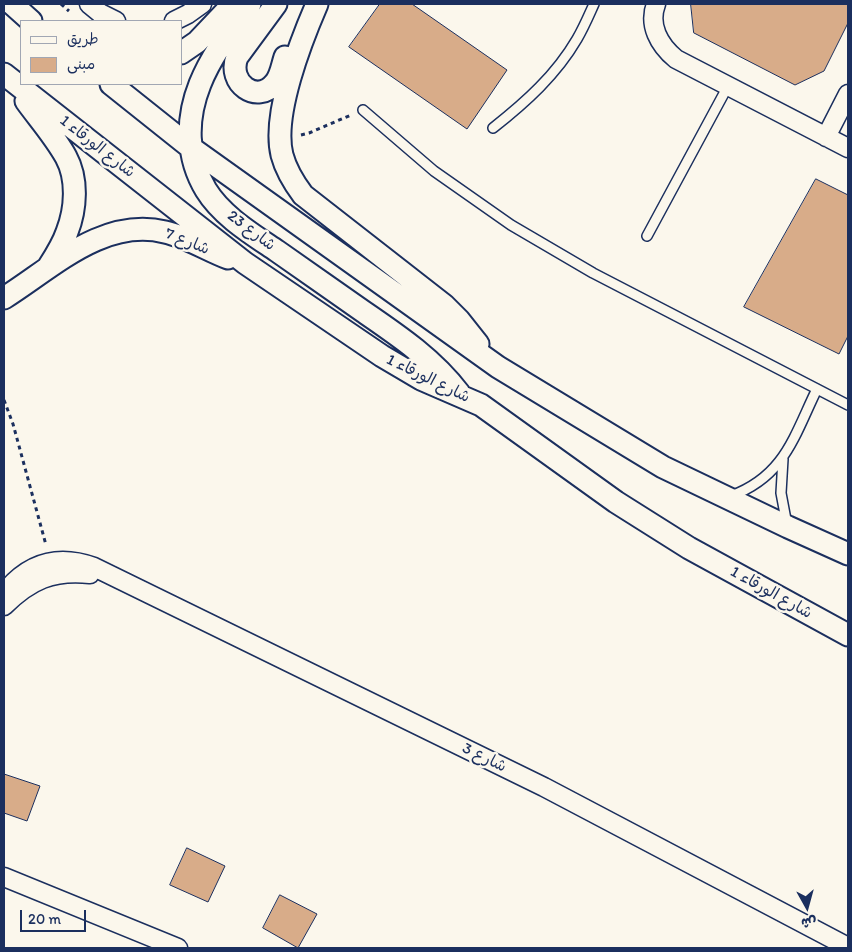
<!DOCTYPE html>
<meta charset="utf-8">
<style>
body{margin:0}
#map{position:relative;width:852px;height:952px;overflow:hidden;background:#fbf7ec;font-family:Itim,"Playpen Sans Arabic",sans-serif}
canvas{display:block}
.frame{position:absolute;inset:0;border:5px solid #1b2f5e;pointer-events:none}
.legend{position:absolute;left:20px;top:20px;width:162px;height:65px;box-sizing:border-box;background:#fbf7ec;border:1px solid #a1a7b3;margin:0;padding:6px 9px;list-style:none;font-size:15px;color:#1b2f5e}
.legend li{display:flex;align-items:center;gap:10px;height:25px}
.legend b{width:25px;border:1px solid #a1a7b3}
.north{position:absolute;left:782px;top:882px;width:50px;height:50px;-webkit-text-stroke:4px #fbf7ec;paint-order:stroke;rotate:173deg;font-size:14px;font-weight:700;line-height:20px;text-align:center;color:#1b2f5e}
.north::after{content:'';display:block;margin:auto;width:18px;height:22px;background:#1b2f5e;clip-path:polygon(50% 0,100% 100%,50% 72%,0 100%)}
.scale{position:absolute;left:20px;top:910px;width:66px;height:22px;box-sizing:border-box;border:2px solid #1b2f5e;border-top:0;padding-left:6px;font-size:15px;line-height:18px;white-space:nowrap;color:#1b2f5e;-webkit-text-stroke:4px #fbf7ec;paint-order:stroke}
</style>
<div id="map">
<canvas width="852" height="952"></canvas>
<div class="frame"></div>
<ul class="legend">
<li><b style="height:6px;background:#fbf7ec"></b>طريق</li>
<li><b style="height:14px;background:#d8ac89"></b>مبنى</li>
</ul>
<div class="north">ش</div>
<div class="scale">20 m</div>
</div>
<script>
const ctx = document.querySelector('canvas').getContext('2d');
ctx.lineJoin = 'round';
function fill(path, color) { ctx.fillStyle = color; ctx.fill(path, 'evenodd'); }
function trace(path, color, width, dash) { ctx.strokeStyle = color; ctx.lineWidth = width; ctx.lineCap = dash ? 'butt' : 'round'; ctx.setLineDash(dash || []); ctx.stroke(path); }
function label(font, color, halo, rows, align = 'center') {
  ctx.font = font + ' Itim,"Playpen Sans Arabic",sans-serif'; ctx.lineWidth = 5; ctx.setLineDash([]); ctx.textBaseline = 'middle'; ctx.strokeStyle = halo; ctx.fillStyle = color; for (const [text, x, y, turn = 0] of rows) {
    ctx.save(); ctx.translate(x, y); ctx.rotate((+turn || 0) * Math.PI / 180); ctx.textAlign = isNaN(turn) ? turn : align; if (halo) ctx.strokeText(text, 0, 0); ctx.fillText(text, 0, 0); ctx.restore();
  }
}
const building = new Path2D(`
 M380,4h32l95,66 -40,59 -118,-82z
 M691,4h157v19l-24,48 -29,14 -101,-52z
 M816,179l32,16v141l-9,18 -95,-47z
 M4,774l36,12 -13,35 -23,-8z
 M187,848l38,18 -17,36 -38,-17z
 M280,895l37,19 -19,34 -35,-20z`);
fill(building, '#d8ac89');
trace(building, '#1b2f5e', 1);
const service = new Path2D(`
 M363,110l71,61 77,54 82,48 255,132
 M493,128c33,-26 63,-53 84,-89 7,-12 12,-24 17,-35
 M647,236l81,-150
 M783,459l-2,34 6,32
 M731,496c54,-20 63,-60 86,-107`);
const minor = new Path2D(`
 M89,4l11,9 16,8
 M656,4c-8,21 3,41 20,55l172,89
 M174,21l14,-7 14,-10
 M826,137l22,-43
 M4,593c24,-30 54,-39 90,-26l450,220 304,160
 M4,606c26,-26 49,-36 86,-32
 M4,877l174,71`);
const tertiary = new Path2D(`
 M12,4l19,17
 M250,4c-18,25 -38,50 -50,80 -14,35 -14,73 6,106 16,26 46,44 71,61 29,20 58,41 87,61 35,24 69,47 95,81
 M276,4l-39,53c-10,26 20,48 38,26 6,-7 7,-17 10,-26
 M317,4c-16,37 -45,111 -35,151 4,15 12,28 21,40l141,110 15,15 19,24
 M181,53l16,-11 36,-38
 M4,74l241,189 137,93 39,23 60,26 135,97 73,46 159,87
 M111,84l79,63 308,220 165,100 125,60 60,27
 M26,101c13,18 29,36 40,56 12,22 10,52 1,75 -4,12 -11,23 -18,34
 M4,298c48,-30 99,-81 161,-66 22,5 42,18 63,26`);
trace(service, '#1b2f5e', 12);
trace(minor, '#1b2f5e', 21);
trace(tertiary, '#1b2f5e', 25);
trace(new Path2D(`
 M61,4l8,7
 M301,135l8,-2 42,-18
 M4,400l9,24 33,121`), '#1b2f5e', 3, [4, 4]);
trace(service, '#fbf7ec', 9);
trace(minor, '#fbf7ec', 18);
trace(tertiary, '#fbf7ec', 21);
label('16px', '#1b2f5e', '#fbf7ec', [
 ["شارع الورقاء 1",97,147,38],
 ["شارع 23",251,231,37],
 ["شارع 7",187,242,22],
 ["شارع الورقاء 1",428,379,26],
 ["شارع الورقاء 1",771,593,29],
 ["شارع 3",484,758,26]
]);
</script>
